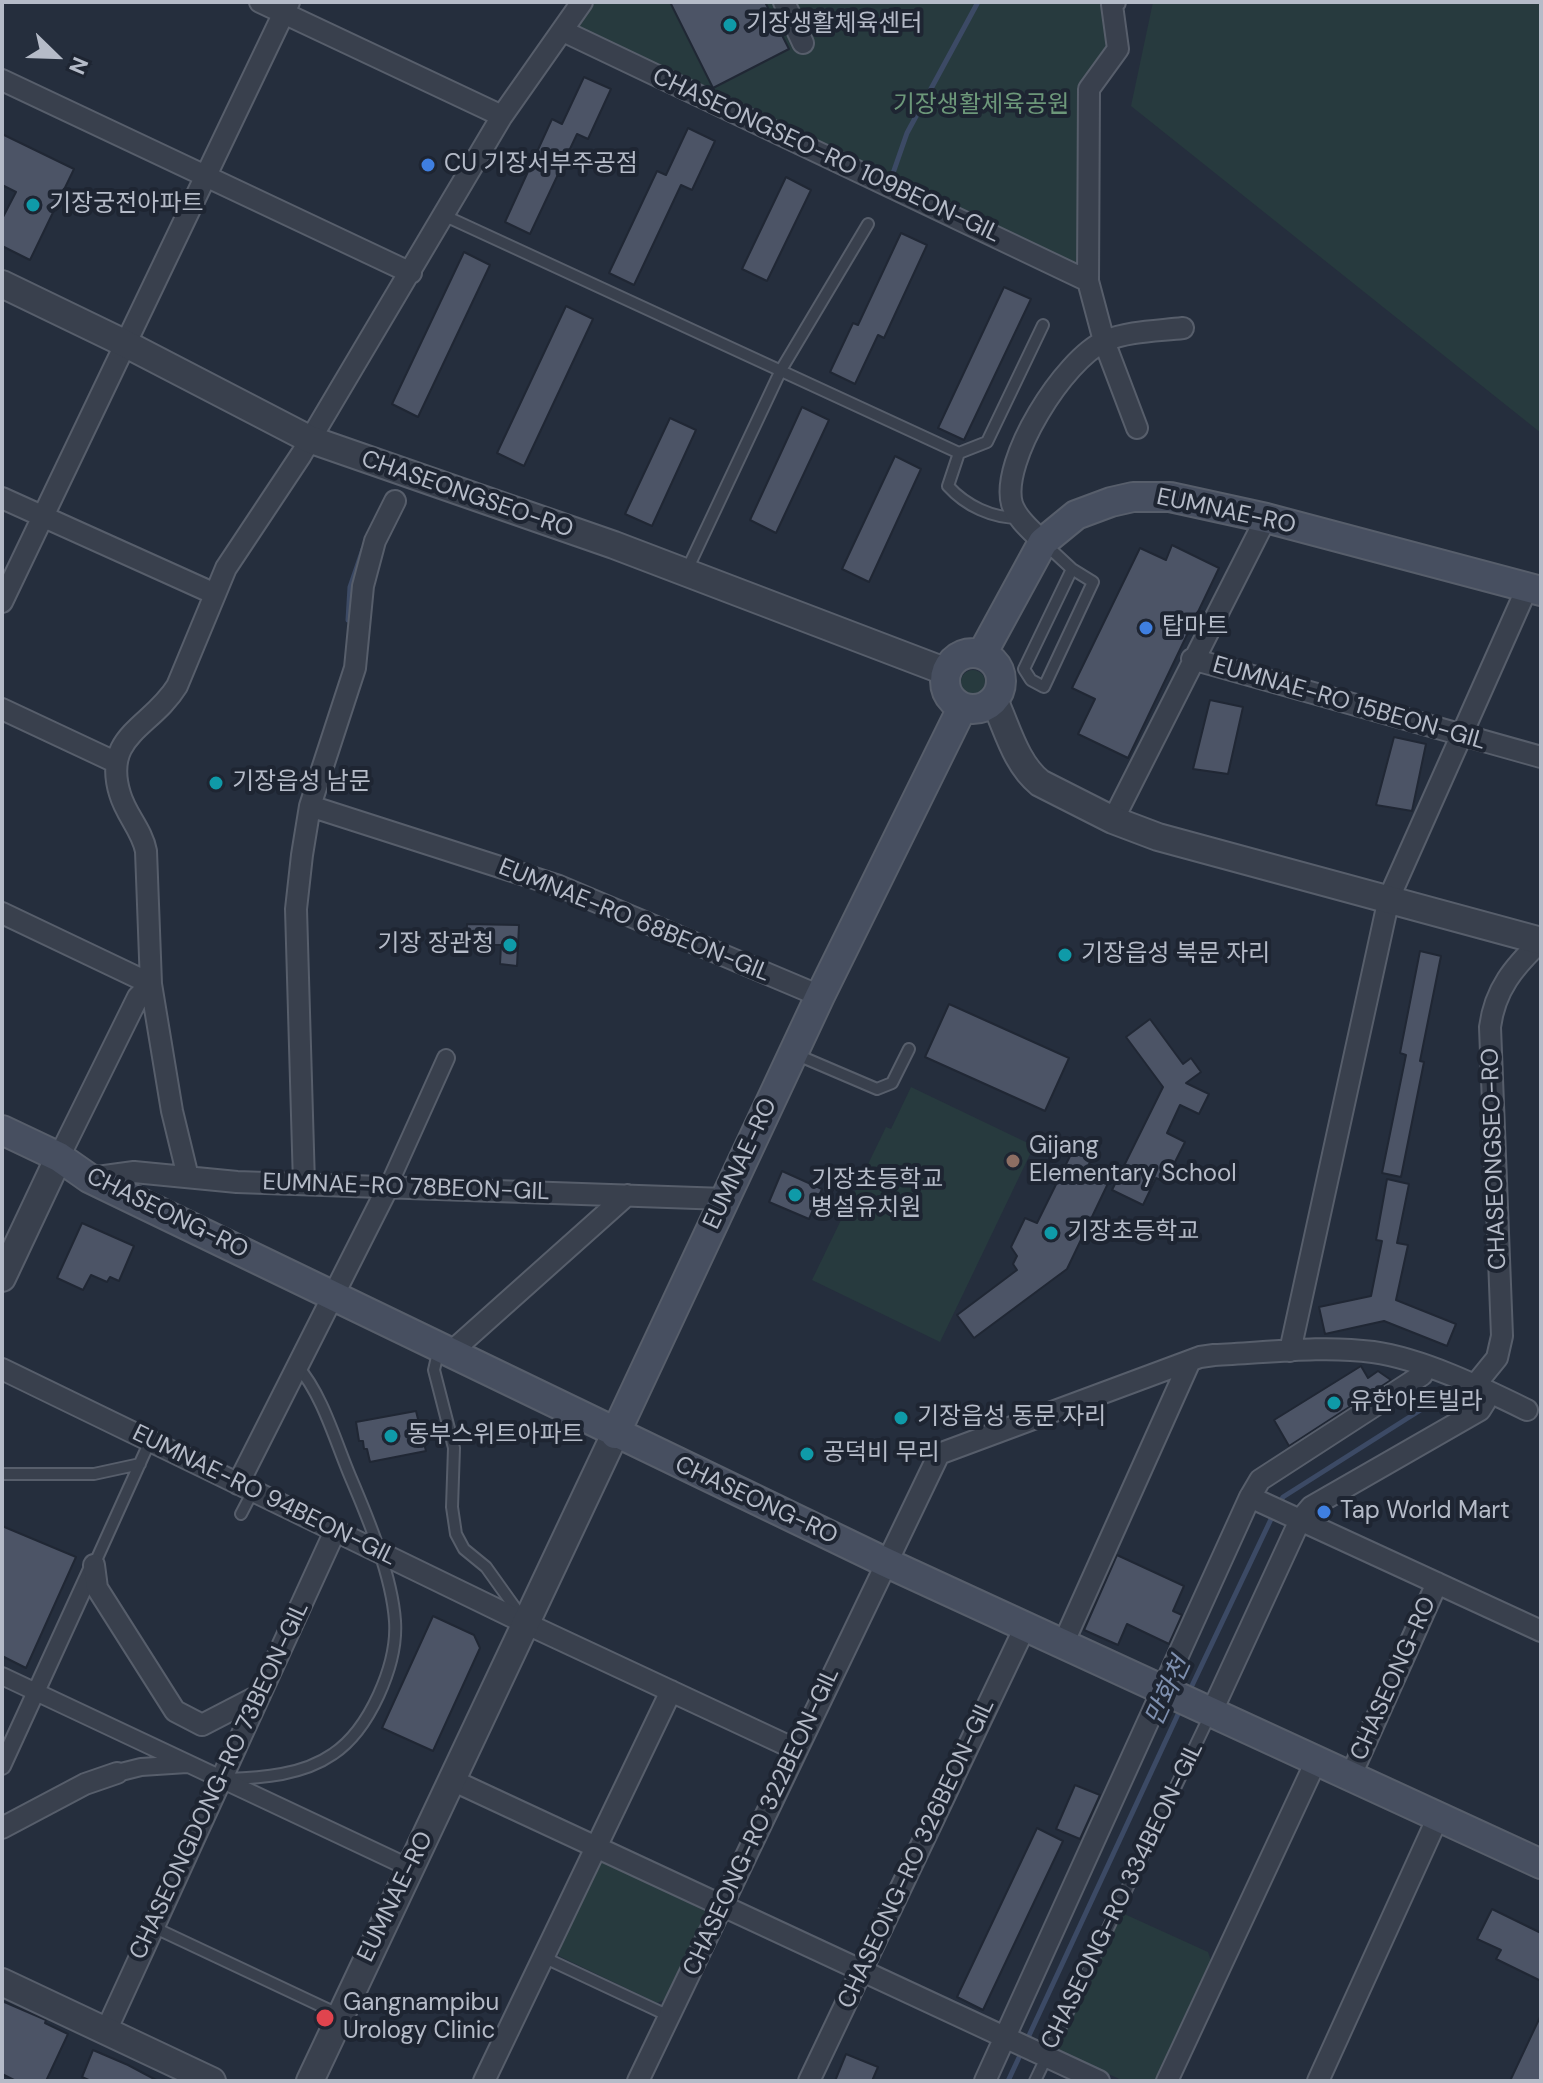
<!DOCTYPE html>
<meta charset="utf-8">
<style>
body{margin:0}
#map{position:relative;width:1543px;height:2083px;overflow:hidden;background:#252e3d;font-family:"DM Sans",sans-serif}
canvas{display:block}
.frame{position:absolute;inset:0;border:4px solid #b5bbc8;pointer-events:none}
.north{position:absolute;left:16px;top:16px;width:80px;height:80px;-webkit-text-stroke:6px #1e2532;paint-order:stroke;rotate:113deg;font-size:22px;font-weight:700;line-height:32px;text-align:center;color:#b5bbc8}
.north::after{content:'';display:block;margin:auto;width:28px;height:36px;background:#b5bbc8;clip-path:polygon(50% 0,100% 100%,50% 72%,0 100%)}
</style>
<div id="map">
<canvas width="1543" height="2083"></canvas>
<div class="frame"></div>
<div class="north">N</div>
</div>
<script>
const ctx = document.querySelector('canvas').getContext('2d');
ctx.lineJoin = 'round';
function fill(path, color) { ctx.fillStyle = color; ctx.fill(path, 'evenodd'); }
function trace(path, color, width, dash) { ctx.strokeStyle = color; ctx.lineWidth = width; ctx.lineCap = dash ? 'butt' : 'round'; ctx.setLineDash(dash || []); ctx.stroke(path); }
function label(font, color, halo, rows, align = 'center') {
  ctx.font = font + ' "DM Sans","Noto Sans KR",sans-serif'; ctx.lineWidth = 8; ctx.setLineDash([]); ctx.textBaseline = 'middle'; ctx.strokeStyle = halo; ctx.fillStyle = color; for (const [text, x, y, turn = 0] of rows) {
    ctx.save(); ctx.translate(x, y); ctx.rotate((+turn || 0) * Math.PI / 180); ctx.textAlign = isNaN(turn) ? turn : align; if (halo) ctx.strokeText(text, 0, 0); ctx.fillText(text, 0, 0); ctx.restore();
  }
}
fill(new Path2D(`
 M593,2h524l-2,32 -30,43 -8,190 -183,-91 -184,-83 -134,-68z
 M1153,2h388v431l-410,-327z
 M961 682a12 12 0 1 1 24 0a12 12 0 1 1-24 0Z
 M911,1087l123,59 -94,196 -128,-62 74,-153 5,2z
 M609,1859l95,45 4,13 -37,80 -14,6 -98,-47 -2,-12 34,-78z
 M1120,1912l88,40 5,15 -53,114h-36l-67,-30z`), '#273a3e');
trace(new Path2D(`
 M891,179l16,-46 71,-131
 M348,620l2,-33 13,-38
 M1278,1506l5,-9 166,-105
 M1188,1694l85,-179
 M1026,2042l154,-332
 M1008,2081l14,-30`), '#3c4a65', 5);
const building = new Path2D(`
 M670,2h95l24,47 -76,39z
 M584,77l27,12 -23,50 -11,-5 -47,100 -25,-12 47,-103 10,5z
 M688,128l27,13 -23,49 -11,-5 -47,100 -25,-12 48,-102 9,4z
 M2,134l72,35 -44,91 -28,-14v-27l14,-27 -14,-7z
 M786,177l25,13 -44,91 -25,-12z
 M901,233l26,12 -43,93 -6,-3 -23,49 -25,-12 23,-49 5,2z
 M464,252l26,13 -72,152 -26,-13z
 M1004,287l27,12 -67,141 -26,-12z
 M566,306l27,13 -69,147 -27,-13z
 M802,407l27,13 -53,113 -26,-13z
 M670,418l26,12 -44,96 -27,-12z
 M895,456l26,13 -52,113 -27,-13z
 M1172,545l47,23 -91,190 -50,-24 17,-35 -23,-11 68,-140 26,12z
 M1210,700l33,7 -15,67 -35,-5z
 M1394,737l32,7 -14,67 -36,-6z
 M467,924l52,1 -2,41 -17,-2 1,-19h-35z
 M1420,951l21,5 -21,105 4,1 -23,115 -19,-4 24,-118 -6,-2z
 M949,1004l120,54 -24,53 -120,-54z
 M1150,1019l33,45 8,-6 10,14 -15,11 23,11 -10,20 -19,-9 -13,28 18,9 -20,40 -9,-4 -13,27 -31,-15 51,-103 -37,-50z
 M1075,1146l19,9 -5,9 23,11 -45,94 -93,69 -17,-23 60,-45 -4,-6 4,-8 -6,-9 14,-29 12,5z
 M782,1171l40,18 -13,30 -40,-17z
 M1387,1179l22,5 -12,59 11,2 -12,55 60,24 -9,22 -63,-25 -59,13 -6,-27 52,-11 11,-55 -6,-1z
 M82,1223l52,23 -15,35 -9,-4 -3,5 -16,-7 -8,15 -26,-12z
 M1361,1366l7,12 10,-7 13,9 -102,66 -15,-26z
 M416,1411l10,40 -56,11 -3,-13h-3l-1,-8h-4l-3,-19z
 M2,1526l74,31 -50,111 -24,-12z
 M1117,1555l67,31 -11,25 9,4 -13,29 -42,-20 -9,21 -34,-15z
 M433,1616l41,19 6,13 -47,103 -51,-23z
 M1075,1785l25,10 -20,44 -24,-10z
 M1037,1828l26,13 -80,169 -26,-13z
 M1492,1909l49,24v48l-45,-22 5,-9 -24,-11z
 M2,2001l44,19 -1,3 23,11 -22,47h-30l-14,-7z
 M1541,2015v66h-31z
 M93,2050l35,15 30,16h-67l-9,-4z
 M846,2054l32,13 -6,14h-37z`);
fill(building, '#4c5466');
trace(building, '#202734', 2);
const service = new Path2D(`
 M443,215l516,238
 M1019,518c-27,0 -53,-12 -71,-32l11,-33 28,-11 56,-117
 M1044,543l28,26 21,13 -49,105 -13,-7 -7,-11 48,-100
 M687,570l94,-200 87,-146
 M795,1054l82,35 15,-6 17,-34
 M439,1348l-5,22 20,78 -2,59 4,27 8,15 22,18 35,49
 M2,1474h92l46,-10
 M241,1514l12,-23
 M94,1565l56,-124
 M227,1779c35,-1 76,-4 106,-25 36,-24 65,-89 62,-133 -3,-45 -27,-103 -45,-145 -14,-33 -28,-82 -52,-109
 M153,1927l187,88
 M543,1957l126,59
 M1035,2081l175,-366`);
const pedestrian = new Path2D(`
 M387,1189l59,-131
 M2,1676l408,192
 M2,1766l92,-201
 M117,1773l24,-6 46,-3`);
const minor = new Path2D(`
 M260,2l242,114
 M784,2l19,41
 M1115,2l-3,3 6,44 -29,40 -1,192 16,60 33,87
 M563,31l525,250
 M2,80l409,193
 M2,498l213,96
 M1043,542c-11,-11 -26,-23 -31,-38 -12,-43 52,-145 93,-163 23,-10 53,-10 78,-13
 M2,602l287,-600
 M1192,659l349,98
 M2,709l113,53
 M310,806l249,80 261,110
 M1113,820l153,-302
 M2,913l149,71 -13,13 -79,160
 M188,1177l-16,-66 -21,-127 -5,-133c-4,-21 -20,-36 -26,-57 -18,-59 31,-66 57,-108l49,-118 75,-113 201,-339 80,-114
 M90,1178l44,-6 103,10 488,17
 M304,1184l-8,-275 6,-54 8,-49 45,-138 8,-82 12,-45 20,-40
 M1290,1351l99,-453 138,-310
 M450,1353l177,-158
 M2,1369l525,255 270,126
 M1475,1385l22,-27 5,-22 -12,-309c5,-38 24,-60 51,-86
 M238,1484l149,-295
 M1250,1497l291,134
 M94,1565l3,23 78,123 27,14 58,-30
 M1063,1644l127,-283
 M1212,1711l88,-191 11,-13 169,-97 5,-8 2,-11
 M1351,1775l86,-192
 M452,1780l647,301
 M2,1828l83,-44 32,-11
 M106,2031l229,-500
 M484,2081l187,-390
 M638,2081l301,-627 261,-97 14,-2c51,-2 107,-10 159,-3 50,7 109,36 154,58
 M809,2081l216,-454
 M985,2081l265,-584 10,-17 162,-105 3,-8
 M1167,2081l150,-322
 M1318,2081l120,-264`);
const tertiary = new Path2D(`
 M2,284l122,59 185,96 305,106 333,127
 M994,700c13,27 21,63 46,83l73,37 45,17 383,104
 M2,1278l57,-121
 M2,1982l210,99
 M310,2081l305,-647`);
const secondary = new Path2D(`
 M945 681a28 28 0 1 1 56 0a28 28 0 1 1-56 0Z
 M982,654l61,-112 33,-27 35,-13 22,-5h37l96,21 275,73
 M2,1130l57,27 30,21 796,384 656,302
 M615,1434l205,-438 142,-288`);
trace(service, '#575e6b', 14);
trace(pedestrian, '#575e6b', 20);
trace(minor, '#575e6b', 24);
trace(tertiary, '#575e6b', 30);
trace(secondary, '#575e6b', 32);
trace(service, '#39404d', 10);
trace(pedestrian, '#39404d', 16);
trace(minor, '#39404d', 20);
trace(tertiary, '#39404d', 26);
trace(secondary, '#474f60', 28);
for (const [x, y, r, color] of [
 [730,25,8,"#0f9aa8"],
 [428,165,8,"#3f7fe0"],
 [33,205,8,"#0f9aa8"],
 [1146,628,8,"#3f7fe0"],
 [216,783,8,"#0f9aa8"],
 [510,945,8,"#0f9aa8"],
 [1065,955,8,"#0f9aa8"],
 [1013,1161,8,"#8d6e63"],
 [795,1195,8,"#0f9aa8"],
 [1051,1233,8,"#0f9aa8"],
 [1334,1403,8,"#0f9aa8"],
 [901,1418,8,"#0f9aa8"],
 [391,1436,8,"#0f9aa8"],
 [807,1454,8,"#0f9aa8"],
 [1324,1512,8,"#3f7fe0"],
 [325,2018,10,"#e0444e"]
]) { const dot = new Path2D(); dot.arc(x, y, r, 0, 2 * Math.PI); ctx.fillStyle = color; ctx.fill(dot); trace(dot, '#1e2532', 3); }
label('24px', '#b5bbc8', '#1e2532', [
 ["기장생활체육센터",746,25],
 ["CU 기장서부주공점",444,165],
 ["기장궁전아파트",49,205],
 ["탑마트",1162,628],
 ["기장읍성 남문",232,783],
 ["기장 장관청",494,945,"right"],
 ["기장읍성 북문 자리",1081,955],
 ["Gijang",1029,1147],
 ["Elementary School",1029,1175],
 ["기장초등학교",811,1181],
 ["병설유치원",811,1209],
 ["기장초등학교",1067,1233],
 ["유한아트빌라",1350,1403],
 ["기장읍성 동문 자리",917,1418],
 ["동부스위트아파트",407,1436],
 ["공덕비 무리",823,1454],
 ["Tap World Mart",1340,1512],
 ["Gangnampibu",343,2004],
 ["Urology Clinic",343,2032]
], 'left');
label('24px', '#6d987a', '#1e2532', [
 ["기장생활체육공원",981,106]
]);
label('24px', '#b5bbc8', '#1e2532', [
 ["CHASEONGSEO-RO 109BEON-GIL",826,156,25],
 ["CHASEONGSEO-RO",467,495,19],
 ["EUMNAE-RO",1226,512,12],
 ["EUMNAE-RO 15BEON-GIL",1349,704,16],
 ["EUMNAE-RO 68BEON-GIL",634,921,22],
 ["CHASEONGSEO-RO",1495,1159,-92],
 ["EUMNAE-RO",741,1164,-65],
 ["EUMNAE-RO 78BEON-GIL",406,1188,2],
 ["CHASEONG-RO",167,1214,26],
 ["EUMNAE-RO 94BEON-GIL",264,1496,26],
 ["CHASEONG-RO",756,1501,25],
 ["CHASEONG-RO",1394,1679,-66],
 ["CHASEONGDONG-RO 73BEON-GIL",220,1781,-65],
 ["CHASEONG-RO 322BEON-GIL",762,1822,-65],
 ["CHASEONG-RO 326BEON-GIL",917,1854,-65],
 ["CHASEONG-RO 334BEON-GIL",1123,1896,-64],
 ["EUMNAE-RO",396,1897,-64]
]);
label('italic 26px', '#7e8fae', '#1e2532', [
 ["만화천",1169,1692,-65]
]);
</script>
